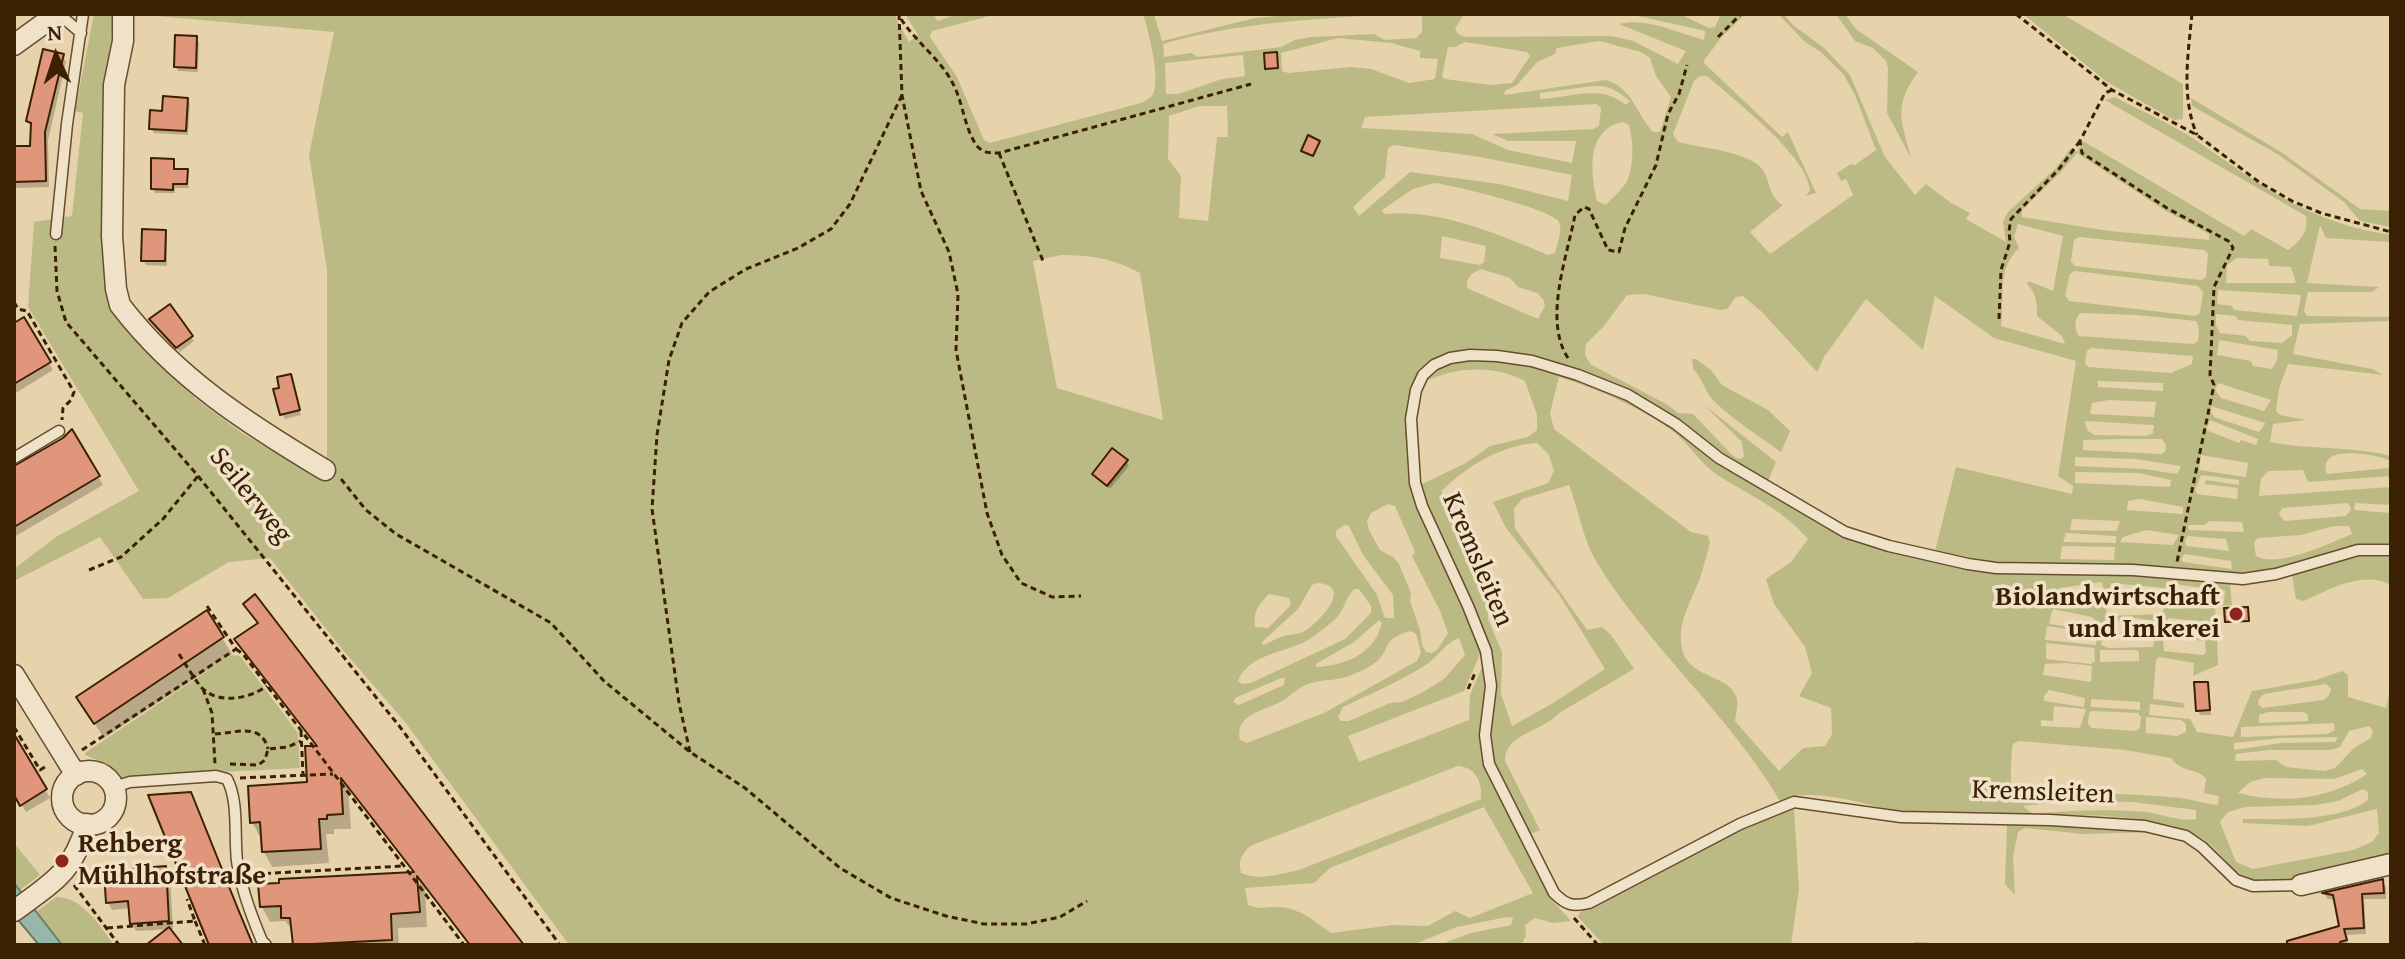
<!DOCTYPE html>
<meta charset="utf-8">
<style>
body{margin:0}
#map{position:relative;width:2405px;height:959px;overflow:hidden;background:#e6d3ab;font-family:"Gentium Book Plus",serif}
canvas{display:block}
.frame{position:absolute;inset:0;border:16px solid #3c2004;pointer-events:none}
.north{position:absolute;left:16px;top:16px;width:80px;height:80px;-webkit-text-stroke:6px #efe2c8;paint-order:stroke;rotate:357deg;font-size:22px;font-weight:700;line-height:32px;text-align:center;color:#3c2004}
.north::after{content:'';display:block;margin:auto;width:28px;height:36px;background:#3c2004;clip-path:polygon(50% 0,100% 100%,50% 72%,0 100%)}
</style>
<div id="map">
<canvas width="2405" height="959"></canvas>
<div class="frame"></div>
<div class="north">N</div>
</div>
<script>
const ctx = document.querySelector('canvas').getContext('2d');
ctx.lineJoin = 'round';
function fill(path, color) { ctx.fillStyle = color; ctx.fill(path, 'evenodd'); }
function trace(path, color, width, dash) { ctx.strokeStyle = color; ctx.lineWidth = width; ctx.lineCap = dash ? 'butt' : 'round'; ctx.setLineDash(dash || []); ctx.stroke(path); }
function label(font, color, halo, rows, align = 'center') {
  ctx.font = font + ' "Gentium Book Plus",serif'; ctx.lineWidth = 7; ctx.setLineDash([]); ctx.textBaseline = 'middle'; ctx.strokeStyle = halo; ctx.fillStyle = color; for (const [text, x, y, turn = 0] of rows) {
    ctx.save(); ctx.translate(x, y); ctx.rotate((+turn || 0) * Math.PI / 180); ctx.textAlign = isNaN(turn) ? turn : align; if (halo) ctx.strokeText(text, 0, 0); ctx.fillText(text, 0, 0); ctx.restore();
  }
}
fill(new Path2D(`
 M94,14h20l-8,70 7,224 8,14 75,77 46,34 75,44 10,-17v-190l-18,-115 25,-123 -199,-18h759l15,28 9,-7 -13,-21h28l5,7 20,-7h39l-65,17 -2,6 27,40 27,63 6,3 151,-40c2,0 10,-6 11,-7 10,-13 -4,-67 -9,-82h11l8,27 93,-23 45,-4h94c-78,5 -155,8 -231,30l1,13 27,-4 7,4 83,-10 14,-7 16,-3 63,-3 11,6 31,-2 6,-6v-15l-4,-3h46l-9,15 3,5 7,3 146,-1 22,5 45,23 8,-13 -67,-27c27,-7 59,9 85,16l1,-9 -76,-17h51l29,14 6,-1 6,-13h24l-25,25 -17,23 79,75 6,-5 28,61 -10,3 4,-6c-3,-35 -76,-90 -103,-114h-7l-6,5 -21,53 5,8c24,6 58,8 79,22 14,10 10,33 26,41l-33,27 20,22 83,-59 -7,-16 -5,2 -4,-8 14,-9 4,1 21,-15 -21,-55 -11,-20 -23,-23 -16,-10 -27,-28h6l9,11 31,23 26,27 35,82 30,38 11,-11 25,19 19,10 -4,6 40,23 -3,-20 5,-10 48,-44 15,-20 6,4 6,-11 161,95 7,-7 37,21c12,-8 21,-19 18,-34l-201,-116 10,-3c26,14 57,27 82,44 63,44 115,83 194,94v7l-65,-4 -6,-13 -13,58 72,4 -7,5h-64l-4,19 3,5 84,1v4l-91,3 -7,30 79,15 12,6 -96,-11 -9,25 -3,22 4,4 26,5 -33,4 -3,18c40,8 82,4 121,14v5c-14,-7 -76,-18 -64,13l62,-6 2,-3v11l-83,6 -5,-12 -35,1 -7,8 -2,17 132,-9v18l-36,-2 -1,7 36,3 1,31 -33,2 -83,24 -33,5 -69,-8 -176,-5 -62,-11 21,-84 116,27 1,-8 -15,-10 18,-115 -82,-23 -59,-42 -12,54 -57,-51 -42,58 -7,15 -54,-59 -20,-17 -7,1 -9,12 -7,1 -76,-16 -17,1 -23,31 -18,18 -1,11 5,9 78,41 10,8 15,1 40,42 6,3 5,-2 -2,-15 -39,-38 73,58 -8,19c-16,-9 -33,-18 -48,-27 -30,-20 -59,-44 -90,-62 -43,-25 -174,-70 -211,-20 -16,21 -14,87 -9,113 6,24 18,45 28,67 14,31 29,63 42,94v8l-16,37 -116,45 11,26 110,-42 1,-25 15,-35 2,26 -7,49 4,31 66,132 21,23 -18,2 -18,-5 -10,7 1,11 -5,9h-82l32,-12 40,-8 2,-7 -6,-1 -50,10 -45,18h-843l-164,-223 -63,-73 -72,-91 -41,4 -61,36 -25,1 -43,-62 -86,44v-12l42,-32 83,-46 -111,-184 6,-85 38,-6 11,-103 -8,-2zM1338,38l53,5 29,8v7l18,1 -3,20 -26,4 -38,-14 -19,-2 -64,6 -6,-2 -1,-18zM1599,41l42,11 9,6 6,18 15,21 -11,35h-7c-16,-17 -21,-45 -47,-52l-102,15 1,-4 12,-6 20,-23 18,-8 2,-6zM1465,42l62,10 3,4 -18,27 -22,2 -45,-6 -3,-3 6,-29h7zM1243,55l2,21 -23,3 -44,15h-12l-1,-31zM1593,86c17,-1 24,5 37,15l-4,4c-28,-22 -53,-7 -86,-6v-6zM1597,104l4,4 -2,18 -6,3 -101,5 16,7h68l-4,22 -64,-13 -36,-16 -111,-6 4,-11zM1199,106h28l1,31h-11l-9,84 -29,-3 2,-42 -13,-17 1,-43zM1622,122l6,2c6,13 6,43 -1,57 -4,8 -14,16 -21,24l-9,-4c-6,-28 -12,-70 25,-79zM1394,145l86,12 92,18 -4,26 -68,-17 -90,-12 -51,44 -6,-9 32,-30 3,-29zM2077,153l89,58 43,23v6l-100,-9 -87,-14v-7l39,-38zM1434,183c18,2 118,26 125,39 4,8 -2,22 -4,31l-7,2c-51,-21 -107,-46 -164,-41l-2,-4 31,-21zM2018,224l45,12 -10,55 -24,-10 -2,3c10,10 10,19 10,32l25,20 3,8 -64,-18c4,-30 -5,-56 18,-78l-5,-11zM1442,236l44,10 -2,16 -4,3 -40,-7zM2079,237l125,13 4,4 -2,23 -5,3 -126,-14 -4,-5 3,-21zM1061,255c30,0 53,4 79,18l23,147 -106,-32 -24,-127zM2237,258l31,1 1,7 22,1 5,16h-70l1,-18zM1481,269l29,9 8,9 19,6 6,6 2,7 -7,13 -71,-31c-1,-11 5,-15 14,-19zM2075,271l123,15 5,6 -3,21 -5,3 -126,-15 -4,-6 5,-21zM2218,290l83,5v1l-4,20 -63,-6 -2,-4 -15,-2zM2080,313l56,2 60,6 3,7 -1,13 -5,3 -114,-8c-5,-8 -5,-16 1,-23zM2216,314l20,2 2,4 54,5v10l-10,8 -32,-2 -4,-5 -26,-3 -4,-8zM2219,340l59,10 -1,10 -5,9 -19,-3 -2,-5 -34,-6zM2091,348l102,8 -1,8 -21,9 -83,-6 -3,-4 2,-12zM2098,381l65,2v8l-65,-4zM2218,383l53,17 -7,11 -43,-13 -6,-8zM2109,400l47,2 -2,15 -64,-3 2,-11zM2211,406l54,17v1l-6,8 -45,-15 -3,-5zM2210,420l48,19v1l-2,5 -15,-5 -2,3 -33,-13zM2085,421l68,4h1l-1,8 -7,3 -52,-1 -7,-5zM2121,439h41l4,6 -1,7 -4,2 -78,-4v-10zM2201,455l47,8 -2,14 -47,-7zM2075,457l60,2 46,7 -4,8 -33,-5 -69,-3zM2075,472l64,1 32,7 -1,7 -95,-4zM2201,475l38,5v5l-33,-5 -1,4 33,4 -1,11 -40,-5 -2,-4zM2139,499l44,8v7l-56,-4 1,-9zM2348,503l3,6 -5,7 -62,5 -5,-7 3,-6zM1388,504l7,2 20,46 -3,4 28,55 8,22 -10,16 -6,4 -6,-1 -4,-7 -2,-15 -10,-29 1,-8 -12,-29 -6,-7 -13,-7 -11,-20 -2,-9 4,-8zM2072,519l48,2 -3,10 -47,-1zM2209,521l33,1 2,10 -55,-2 -1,-3 1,-2h16zM1344,525l5,1 14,29 30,40 1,23h-9l-8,-23 -41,-59v-5zM2334,526h15l3,8c-23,9 -74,35 -96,22l-2,-14 4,-4 43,-3zM2146,530l33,5 -6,10 -53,-3 3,-5zM2066,533l50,3v7l-53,-1zM2188,536l38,3 3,12 -43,-5 -1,-6zM2062,546l53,1 -1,13 -54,-1zM2185,554l46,7 1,8 -49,-7 -2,-4zM1317,583c38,2 2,39 -12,48 -7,4 -16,3 -24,6 -6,2 -12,6 -18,8l-1,-3 36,-33 14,-24zM1354,589h5l12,17v7l-26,26 -94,44 -9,1 -4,-3c11,-28 48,-28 70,-41 5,-3 27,-19 30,-24 7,-9 7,-17 16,-27zM1269,594l20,4 2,7 -23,23 -13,-1c-2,-15 3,-22 14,-33zM1379,620l3,3c-7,31 -38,43 -66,44v-3l38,-22zM1411,631l5,3 5,18 -4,9 -93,52 -77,30 -7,-3c-6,-25 23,-29 40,-38 9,-4 16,-13 26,-17 15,-7 33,-3 48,-11 7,-3 16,-7 22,-12 16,-13 4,-23 35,-31zM1459,638l6,17 -21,24 -21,13 -21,10 -12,1 -41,18h-8l-3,-4 5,-10c27,-13 56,-25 81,-41 13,-8 22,-24 35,-28zM1281,678h4l-1,7 -45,20 -6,-3 2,-4zM1458,766c19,2 24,16 23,33l-182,71c-19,4 -39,11 -58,3 -3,-12 0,-18 9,-27zM1484,807l49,86 -63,25 -15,-7 -27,15 -35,-1 -62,8c-18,-13 -33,-27 -58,-26 -11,1 -14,2 -25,-2l-3,-17 69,-5 16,-15z
 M1836,14h9l11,15 62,43c-25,35 -17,47 -7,86l-24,-45 1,-45 -2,-7 -13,-13 -18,-7z
 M2023,14h39l121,70v35l-9,1 -67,-38z
 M2191,98l90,54 79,57 31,2v16l-31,-6 -16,-19 -65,-47 -87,-49z
 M1470,359l27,1 34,6 46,13 48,20 49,28 42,34 103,62 24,12 45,16 108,21 137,1 97,11 2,21 -17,1 1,17 -48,-5 -1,9 2,4 48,6 1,28 -25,11 1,-13 -35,-6 -3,3 -3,39 30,4 2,5 -35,-4 -1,11 41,4 7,13 36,5 19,-46 64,-11 26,-9 6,4v22l38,11 3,-14h2v163c-42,11 -88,29 -132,24 -25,-3 -34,-25 -52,-39 -11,-8 -26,-14 -39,-17 -88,-21 -180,-1 -268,-14 -35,-5 -88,-26 -120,-10 -51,-87 -132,-154 -184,-240 -14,-24 -17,-51 -27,-76l-47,14 -8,10 1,19 72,102 15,-3 9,8 23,34 -75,44c-15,18 -55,21 -54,48l35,69 -11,5 -35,-72 -3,-29 5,-49 -6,-36 -64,-145 -6,-19 46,-22 24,-17 38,-9 9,-7v-15l-12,-34c-31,-17 -70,-14 -101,1 12,-16 27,-20 46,-23zM1559,377c36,11 86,32 116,56 16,13 26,32 44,43 32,20 64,34 89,63l-17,23 -25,17 8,25 31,43 7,26 -13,23 32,12 1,26 -7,12 -22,2 -24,23 -44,-50c1,-8 4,-18 1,-25 -7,-22 -52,-17 -55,-53 -2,-25 11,-43 19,-65 4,-12 7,-24 10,-36l-2,-6 -17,-4 -137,-103 -4,-16zM1537,443l12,12 5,16 -6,12 -55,19 13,26 54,68 45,73 -52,34 -41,23 -11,-32 1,-42 -14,-33 -1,-30 -45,-85v-13c24,-25 60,-46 95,-48zM2102,582l3,12 -3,2 -47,1 4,-9zM2111,583l53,5 1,9 -3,3 -50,-3 -3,-3zM2175,584l50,7 -1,10 -47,-5 -4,-4zM2110,599l49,2 4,3v10l-55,2 -2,-1 1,-14zM2053,609l39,8 6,5 -1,7 -2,2 -45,-7 -1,-2zM2121,618h15l19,3 4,6 -2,5 -55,1 4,-11h11zM2047,626l50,8 -1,11 -51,-5zM2152,635l3,3 -2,9 -44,1 -8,-3 2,-7zM2166,637l39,4 1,12 -3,2 -39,-4 -1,-12zM2046,643l48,5 1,13 -4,3 -45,-5zM2100,650h36l3,2v9l-39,1zM2067,663l25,3 -1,16 -48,-7 2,-11zM2326,684l5,5 -2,6 -5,5 -62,8 -4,-4 1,-5 5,-5zM2049,690l36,8 -1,9 -40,-6v-5zM2091,699l49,3v8l-49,-3zM2054,706l32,3 -6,19 -39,-2v-6l12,1zM2092,711l46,2 3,4 -1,11 -4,3 -44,-3 -4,-4 1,-11zM2268,712h36l4,3v6l-49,2v-8zM2146,717l35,3 5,4v8l-9,4 -31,-3zM2334,723l1,7 -8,4 -86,3v-10zM2369,726l4,5 -2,7 -17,10 -19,20 -11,3 -38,-4 -10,-7 -41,1 1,-7 33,-4h62l9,-3 9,-16zM2338,737l-3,5 -54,1 -47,7v-7l47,-5zM2019,741l106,9 46,8c10,15 27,10 35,21l-2,14 15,3 -1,9c-12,-1 -24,-5 -37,-7 -56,-6 -112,-5 -169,-3 -2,-7 -1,-44 1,-51zM2362,769l5,5c-38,26 -86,30 -129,19l12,-11 15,-4 69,1zM2363,789l5,3v8c-28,22 -91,19 -125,19v4l65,3 69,-17 2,24 -7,9 -19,8 -100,19 -17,-7 -16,-40 8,-10 17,-5 70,-2 23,-4zM2071,801l62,1 63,8v9c-15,3 -34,-5 -50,-7 -38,-3 -75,-2 -113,2l-10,-8z
 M1692,359h4l15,11 11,15 46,25 22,21 -9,21c-22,-16 -48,-32 -67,-51 -10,-10 -11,-22 -21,-32z
 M2359,555h32v30c-28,-15 -62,5 -87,16l-8,-2 -4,-24z
 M231,655l9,1 58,77 2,35 -179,9 -14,-13 -22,-9v-2z
 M1794,807l5,82 -8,56h-187l-26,-28 2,-5 162,-82z
 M2007,824l93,2 58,6 -75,2 -58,-6 -7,4 -5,25 2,38 -10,-11z
 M14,843l26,32 -20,15 -6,-7z
 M56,897c27,0 44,29 58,48h-52l-27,-32z`), '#bcba84');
const water = new Path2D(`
 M14,883l48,62h-23l-25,-30z`);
fill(water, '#96b8a8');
trace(water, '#727b66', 2);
fill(new Path2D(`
 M196,38l3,5 -1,29 -20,-1 -2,-4z
 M62,55l4,7 -18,78 1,47 -35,1v-40h18v-20l-4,-7z
 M187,99l3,5 -2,31 -34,-2 -3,-5 13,-15z
 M173,161l2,10h11l3,17h-14v5h-20l-2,-4z
 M165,232l2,4v30l-21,-1 -3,-5z
 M23,320l30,50 -39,24v-68z
 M154,324l37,13 3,4 -14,11z
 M292,381l9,34 -16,4 -3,-5z
 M72,432l31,53 -89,52v-70h5z
 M1126,461l3,5 -19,23 -16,-15z
 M246,604l276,341h-53l-44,-59 2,41 -29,1 1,17h-104l-1,-13 -9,-11 -15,1 -8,-15 153,-33 -67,-86 3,41h-17v5h-8l3,29 -57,4 -8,-15 -1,-15h-3l-8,-15 57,-38 9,-36 -73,-94 -8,-14 22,-15zM419,866l1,18 -4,-5z
 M206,613l26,41 -128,84 -16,-25z
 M2206,684l3,4 2,27h-11l-2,-5z
 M14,738l36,60 -24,14 -12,-20z
 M165,868l5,8 3,53 -37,2 -4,-7 -1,-16 -19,2 -4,-8z
 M2382,881l4,6v12h-22l2,35 -20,1 3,10h-34l27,-18 -6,-27 -8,-1 -3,-4z
 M1915,942l16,1 1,2h-17z`), '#0003');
const building = new Path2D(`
 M175,35l22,1 -1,32 -22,-1z
 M43,49l21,5 -19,78 1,49 -32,1v-36h16l1,-23 -5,-2z
 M1277,52l1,16 -13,1 -1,-16z
 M163,96l25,2 -2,33 -37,-2 1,-19 12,1z
 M1308,135l12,6 -7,15 -12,-5z
 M151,158l23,1v10h14l-1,15h-14v6l-22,-1z
 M142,229l24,1 -1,31h-24z
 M170,304l23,32 -17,12 -27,-29z
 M24,317l27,45 -37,22v-61z
 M291,374l9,36 -20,5 -7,-26 6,-1 -2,-11z
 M72,429l28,47 -86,51v-61l49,-28z
 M1112,448l16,12 -21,26 -15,-12z
 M255,594l185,241 84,110h-54l-53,-69 3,36 -29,2 1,26 -99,5 -3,-27h-9v-12l-21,1 -2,-23 21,-1v-4l135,-7 -73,-94 2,36 -16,1v4h-8l2,30 -59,3 -2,-30 -10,1 -2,-37 59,-4 -2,-36h12l-83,-107 24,-16 -15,-19z
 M2248,607l1,14 -24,1 -1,-14z
 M207,610l17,27 -130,87 -18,-27z
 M2194,682h14l2,28 -14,1z
 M14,734l33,55 -27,17 -6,-11z
 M191,792l47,117 15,36h-44l-61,-150z
 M166,866l3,55 -39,3 -2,-23 -22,2 -2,-32z
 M2383,879l1,14 -22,1 2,34 -20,1 3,11 -7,2 1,3h-54v-4l52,-15 -6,-31 -11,-2z
 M169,927l14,18h-37z`);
fill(building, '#e0967a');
trace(building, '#3c2004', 2);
const lane = new Path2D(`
 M59,14l22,19
 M56,234l11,-110 16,-110
 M14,458l45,-27
 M114,787l16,-5 86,-6 11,3c12,23 7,56 10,82 4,28 14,54 25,80l4,4
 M2301,885l-48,1 -17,-6 -34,-33 -16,-11 -41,-10 -95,-6 -149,-3 -107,-15 -54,22 -151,79c-16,4 -23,2 -35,-10l-65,-129 -4,-29 6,-49 -5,-35 -18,-45 -46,-100 -7,-23 -4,-64 5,-29 7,-15 11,-10 16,-7 20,-3 27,1 35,5 46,14 50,20 48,29 43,34 126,74 44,14 79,18 28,4 137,2 110,9 33,-5 82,-24h33`);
const street = new Path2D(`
 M123,14v27l-9,44 -2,151 4,53 4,16c56,73 128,119 205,165
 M14,45l43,-31
 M14,675l62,100
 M62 798a27 27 0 1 1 54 0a27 27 0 1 1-54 0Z
 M2301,885l90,-21
 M14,911c39,-29 58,-37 73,-87`);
trace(lane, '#664d2e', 13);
trace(street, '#664d2e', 23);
trace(new Path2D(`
 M899,14l3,81 19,96 28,61 9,42 -2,56 31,163 15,42 19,28 31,14 29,-1
 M2016,14l96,76 85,45 62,47 33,19 29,12 70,19
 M2192,14c-4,41 -11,83 5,121
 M901,19c15,23 39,40 51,63 11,19 12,46 25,64 6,7 13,7 22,7l252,-69
 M1718,37l23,-23
 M2112,90l-7,3 -25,48 2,12 85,55 63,34 3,6 -19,39 -4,88 4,10 -37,177
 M999,153l44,108
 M55,246l2,45 9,31 132,154 202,251 160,218
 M14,302l4,7 9,2 47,81 -3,8 -8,8 -1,12
 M1999,319l2,-49 9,-28 -1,-11 2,-12 48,-50 21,-28
 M1568,358c-25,-38 -1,-101 7,-143l9,-8 5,2 19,41 11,2 6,-24 31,-63 12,-51 11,-20 8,-29
 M341,479l25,31 30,24 155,89 53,58 86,71 55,36 95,80 51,30 55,18 38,8h42l34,-7 27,-16
 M89,570l32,-13 42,-38 35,-43
 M236,649l7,5 221,291
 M179,654c7,11 14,23 22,33 17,18 48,12 66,-1
 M203,689l9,24 3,51
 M1468,689l7,-16
 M14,727l26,43 8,-5
 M301,731l2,44
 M215,734c21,-1 46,-12 53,15
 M82,750l154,-101 -31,-46
 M690,752l-11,-49 -27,-194 5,-74 12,-75 13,-37 27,-31 37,-23 52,-21 33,-19 19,-25 52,-109
 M230,764l28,1 7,-5 3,-11 20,-2 13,-6
 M240,778l93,-4
 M255,874l148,-8
 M74,885l45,60
 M1574,918l24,27
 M195,921l10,24
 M107,928l88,-7 -8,-22`), '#3c2004', 3, [6, 4]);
trace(lane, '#efe2c8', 10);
trace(street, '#efe2c8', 20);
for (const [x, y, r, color] of [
 [2236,614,8,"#8f2418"],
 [62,861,8,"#8f2418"]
]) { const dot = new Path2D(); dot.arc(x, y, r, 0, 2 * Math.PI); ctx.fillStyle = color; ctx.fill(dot); trace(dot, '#efe2c8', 3); }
label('28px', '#3c2004', '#efe2c8', [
 ["Seilerweg",250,496,51],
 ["Kremsleiten",1477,560,67],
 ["Kremsleiten",2043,793,2]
]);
label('bold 28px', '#3c2004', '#efe2c8', [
 ["Biolandwirtschaft",2220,598],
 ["und Imkerei",2220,630],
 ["Rehberg",78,845,"left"],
 ["Mühlhofstraße",78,877,"left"]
], 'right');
</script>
